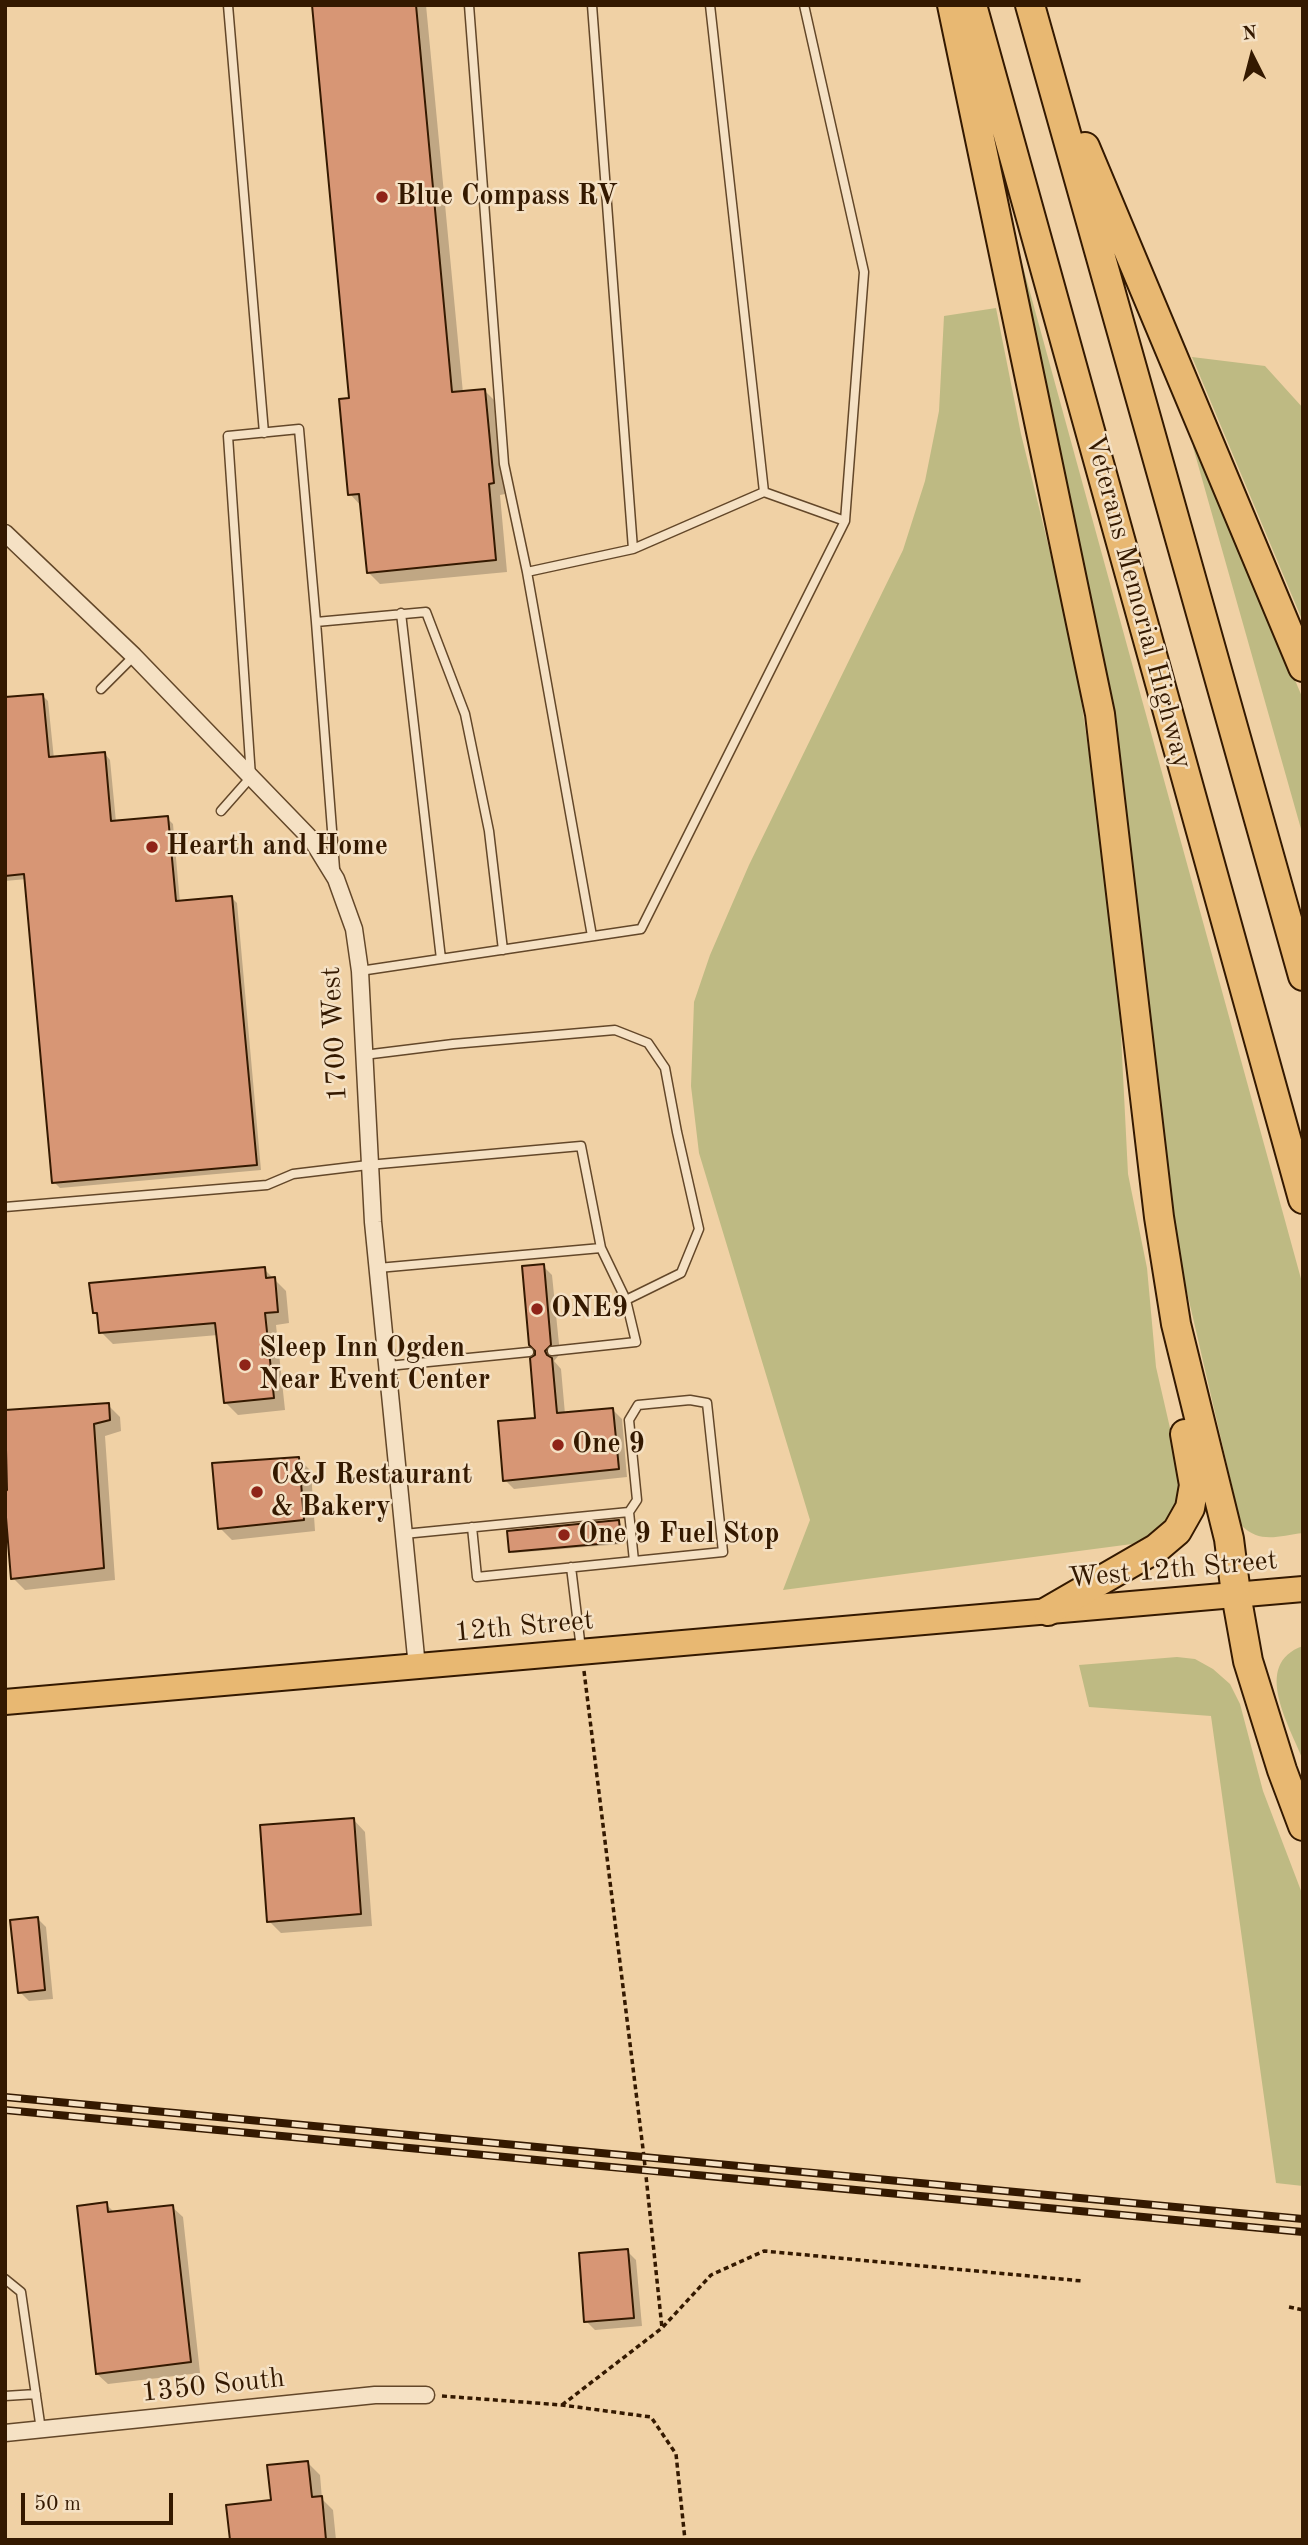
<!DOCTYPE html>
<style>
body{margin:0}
#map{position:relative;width:1308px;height:2545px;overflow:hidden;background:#f0d1a5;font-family:"Old Standard TT",serif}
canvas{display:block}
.frame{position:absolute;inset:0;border:7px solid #341900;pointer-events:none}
.north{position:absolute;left:1217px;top:21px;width:70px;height:70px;-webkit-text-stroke:5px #f5e1c4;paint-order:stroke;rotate:354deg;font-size:19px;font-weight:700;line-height:28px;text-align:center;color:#341900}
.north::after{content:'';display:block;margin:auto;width:24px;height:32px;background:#341900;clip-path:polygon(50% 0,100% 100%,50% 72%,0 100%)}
.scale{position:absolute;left:21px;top:2493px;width:152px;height:32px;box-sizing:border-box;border:4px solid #341900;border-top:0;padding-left:9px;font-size:21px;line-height:24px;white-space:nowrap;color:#341900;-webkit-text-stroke:5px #f5e1c4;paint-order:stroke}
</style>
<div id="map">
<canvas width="1308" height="2545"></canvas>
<div class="frame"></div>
<div class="north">N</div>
<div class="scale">50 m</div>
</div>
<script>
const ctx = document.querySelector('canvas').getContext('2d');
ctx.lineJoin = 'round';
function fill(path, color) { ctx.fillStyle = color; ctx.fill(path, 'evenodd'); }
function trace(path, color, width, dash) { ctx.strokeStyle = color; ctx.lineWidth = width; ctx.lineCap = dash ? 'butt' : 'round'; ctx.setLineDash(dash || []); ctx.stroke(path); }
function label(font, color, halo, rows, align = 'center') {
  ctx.font = font + ' "Old Standard TT",serif'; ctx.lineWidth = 5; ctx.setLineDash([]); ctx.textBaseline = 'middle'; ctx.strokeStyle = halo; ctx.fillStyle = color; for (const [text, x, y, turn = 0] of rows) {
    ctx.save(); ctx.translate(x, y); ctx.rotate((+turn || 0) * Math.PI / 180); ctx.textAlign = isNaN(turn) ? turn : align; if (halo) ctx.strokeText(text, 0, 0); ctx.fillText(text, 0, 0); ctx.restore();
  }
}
fill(new Path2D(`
 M1014,234l289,1052v247c-25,3 -43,11 -62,-8l-67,-289z
 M996,308l25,126 37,151 23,114 14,97 24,199 9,179 19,94 9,99 25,109 -3,21 -10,23 -15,14 -21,10 -349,46 27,-70 -111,-367 -8,-67 3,-84 16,-47 39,-90 154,-315 22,-69 14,-70 5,-95z
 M1192,357l73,9 38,42v214z
 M1194,442l109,257v137l-110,-389z
 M1303,1646v114c-13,-34 -52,-96 0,-114z
 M1177,1657l18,2 18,10 17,15 10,20 23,87 40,105v290l-27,-3 -65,-467 -122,-9 -10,-42z`), '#beba83');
fill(new Path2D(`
 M314,5h112l37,388 22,-2 12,12 8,91 -5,1 7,77 -127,12 -12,-12 -6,-65 -12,-13 1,-94z
 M43,696l5,5 6,58 51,-5 5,6 6,62 51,-4 6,6 7,79 52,-5 5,5 24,267 -201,18 -6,-6 -27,-303 -22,2v-182z
 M543,1266l9,9 8,79 -6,7 7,8 4,45 48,-4 9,9 5,58 -113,12 -9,-9 32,-61 -1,-63z
 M264,1269l22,22 3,32 -13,2 9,85 -47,5 -13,-13 -7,-67 -105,9 -12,-12 -1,-14 -6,-5z
 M108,1405l12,12 1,14 -16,5 10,144 -90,10 -12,-12 -8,-166z
 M298,1458l13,13 4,60 -83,9 -12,-12z
 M618,1521l3,3 1,20 -109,9 -3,-2z
 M353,1819l12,13 7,94 -91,7 -12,-12z
 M37,1918l9,9 7,72 -24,2 -9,-9z
 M106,2204l9,9 57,-6 11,10 17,156 -92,11 -11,-10z
 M627,2251l9,9 6,66 -47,4 -9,-9z
 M308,2463l12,12 2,24 11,11 3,30h-104z`), '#0003');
const building = new Path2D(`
 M312,5h104l36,387 33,-3 9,94 -5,1 7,76 -129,13 -8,-79 -11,1 -9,-96 10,-1z
 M43,694l6,63 56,-5 6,69 57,-5 8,85 56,-5 25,269 -205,18 -28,-309 -19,2v-179z
 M544,1264l7,81 -6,6 2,4 5,3 5,55 56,-5 6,61 -116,12 -5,-60 37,-3 -5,-60 5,-3v-4l-6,-6 -7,-79z
 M265,1267l1,11 9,-1 3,35 -13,1 9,85 -50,5 -9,-80 -116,10 -2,-20h-4l-4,-30z
 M109,1403l1,17 -16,4 10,144 -93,11 -6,-74v-14l2,-1 -2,-80z
 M299,1457l5,63 -86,9 -6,-66z
 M619,1520l2,22 -112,10 -2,-21z
 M354,1818l7,96 -94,8 -7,-97z
 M38,1917l7,73 -27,3 -8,-73z
 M107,2202l1,10 65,-7 18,157 -95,12 -19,-168z
 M628,2249l6,69 -50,4 -5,-69z
 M308,2461l4,36 10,-1 4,44h-96l-4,-35 45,-5 -4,-35z`);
fill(building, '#d79675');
trace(building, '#341900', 2);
const service = new Path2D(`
 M228,5l36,428
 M469,5l35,459 23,108
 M592,5l41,544 -106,23 65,364
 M710,5l54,487 81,29
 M633,549l131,-57
 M401,613l40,346
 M101,689l33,-33
 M221,811l30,-34 -23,-341 71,-7 17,193
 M335,869l-19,-247 110,-10 39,102 24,117 14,119
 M360,971l281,-42 204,-408 19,-249 -60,-267
 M364,1055l89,-11 162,-14 33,13 17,25 12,64 22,97 -18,44 -55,27
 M5,1207l262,-22 26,-11 75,-9 213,-19 20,102 25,52 10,42 -84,9
 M378,1268l223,-20
 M388,1366l141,-14
 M472,1527l5,50 246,-25 -16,-149 -17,-3 -52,5 -9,15 8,80 -8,12
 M404,1534l225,-22 5,49
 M571,1567l10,82
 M5,2279l16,13 20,138
 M5,2396l31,-2`);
const minor = new Path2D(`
 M5,533l129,123 178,184 24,39 18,50 6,42 13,251 44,445
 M5,2433l370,-38h51`);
const primary = new Path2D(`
 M5,1702l1298,-113`);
const motorway = new Path2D(`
 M952,5l148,709 59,503 17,107 53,215 7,55 12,67 34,109 21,56
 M972,5l331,1194
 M1030,5l273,971
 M1085,147l218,520
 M1048,1611l109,-63 20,-17 13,-23 4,-23 -9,-51`);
trace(service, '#634729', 11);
trace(minor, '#634729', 19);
trace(primary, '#341900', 28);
trace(motorway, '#341900', 32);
trace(new Path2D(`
 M584,1671l60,486 18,171
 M1289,2307l14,3
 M442,2396l120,9 89,12 25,37 9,86
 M562,2405l100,-77 49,-53 53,-24 318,30`), '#341900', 3.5, [5, 3.5]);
trace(service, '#f5e1c4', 8);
trace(minor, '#f5e1c4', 16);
trace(primary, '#e8b872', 24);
trace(motorway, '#e8b872', 28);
const rail = new Path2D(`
 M5,2097l1298,122
 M5,2110l1298,122`);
trace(rail, '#341900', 8);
trace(rail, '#f5e1c4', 5, [16]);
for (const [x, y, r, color] of [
 [382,197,7,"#8f2418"],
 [152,847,7,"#8f2418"],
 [537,1309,7,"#8f2418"],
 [245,1365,7,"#8f2418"],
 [558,1445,7,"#8f2418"],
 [257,1492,7,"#8f2418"],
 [564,1535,7,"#8f2418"]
]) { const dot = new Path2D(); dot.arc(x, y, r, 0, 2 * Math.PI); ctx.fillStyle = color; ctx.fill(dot); trace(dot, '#f5e1c4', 2.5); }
label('bold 28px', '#341900', '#f5e1c4', [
 ["Blue Compass RV",396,197],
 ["Hearth and Home",166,847],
 ["ONE9",551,1309],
 ["Sleep Inn Ogden",259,1349],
 ["Near Event Center",259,1381],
 ["One 9",572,1445],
 ["C&J Restaurant",271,1476],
 ["& Bakery",271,1508],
 ["One 9 Fuel Stop",578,1535]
], 'left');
label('28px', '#341900', '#f5e1c4', [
 ["Veterans Memorial Highway",1138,602,75],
 ["1700 West",335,1034,-93],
 ["West 12th Street",1173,1570,-5],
 ["12th Street",524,1627,-5],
 ["1350 South",213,2386,-6]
]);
</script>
